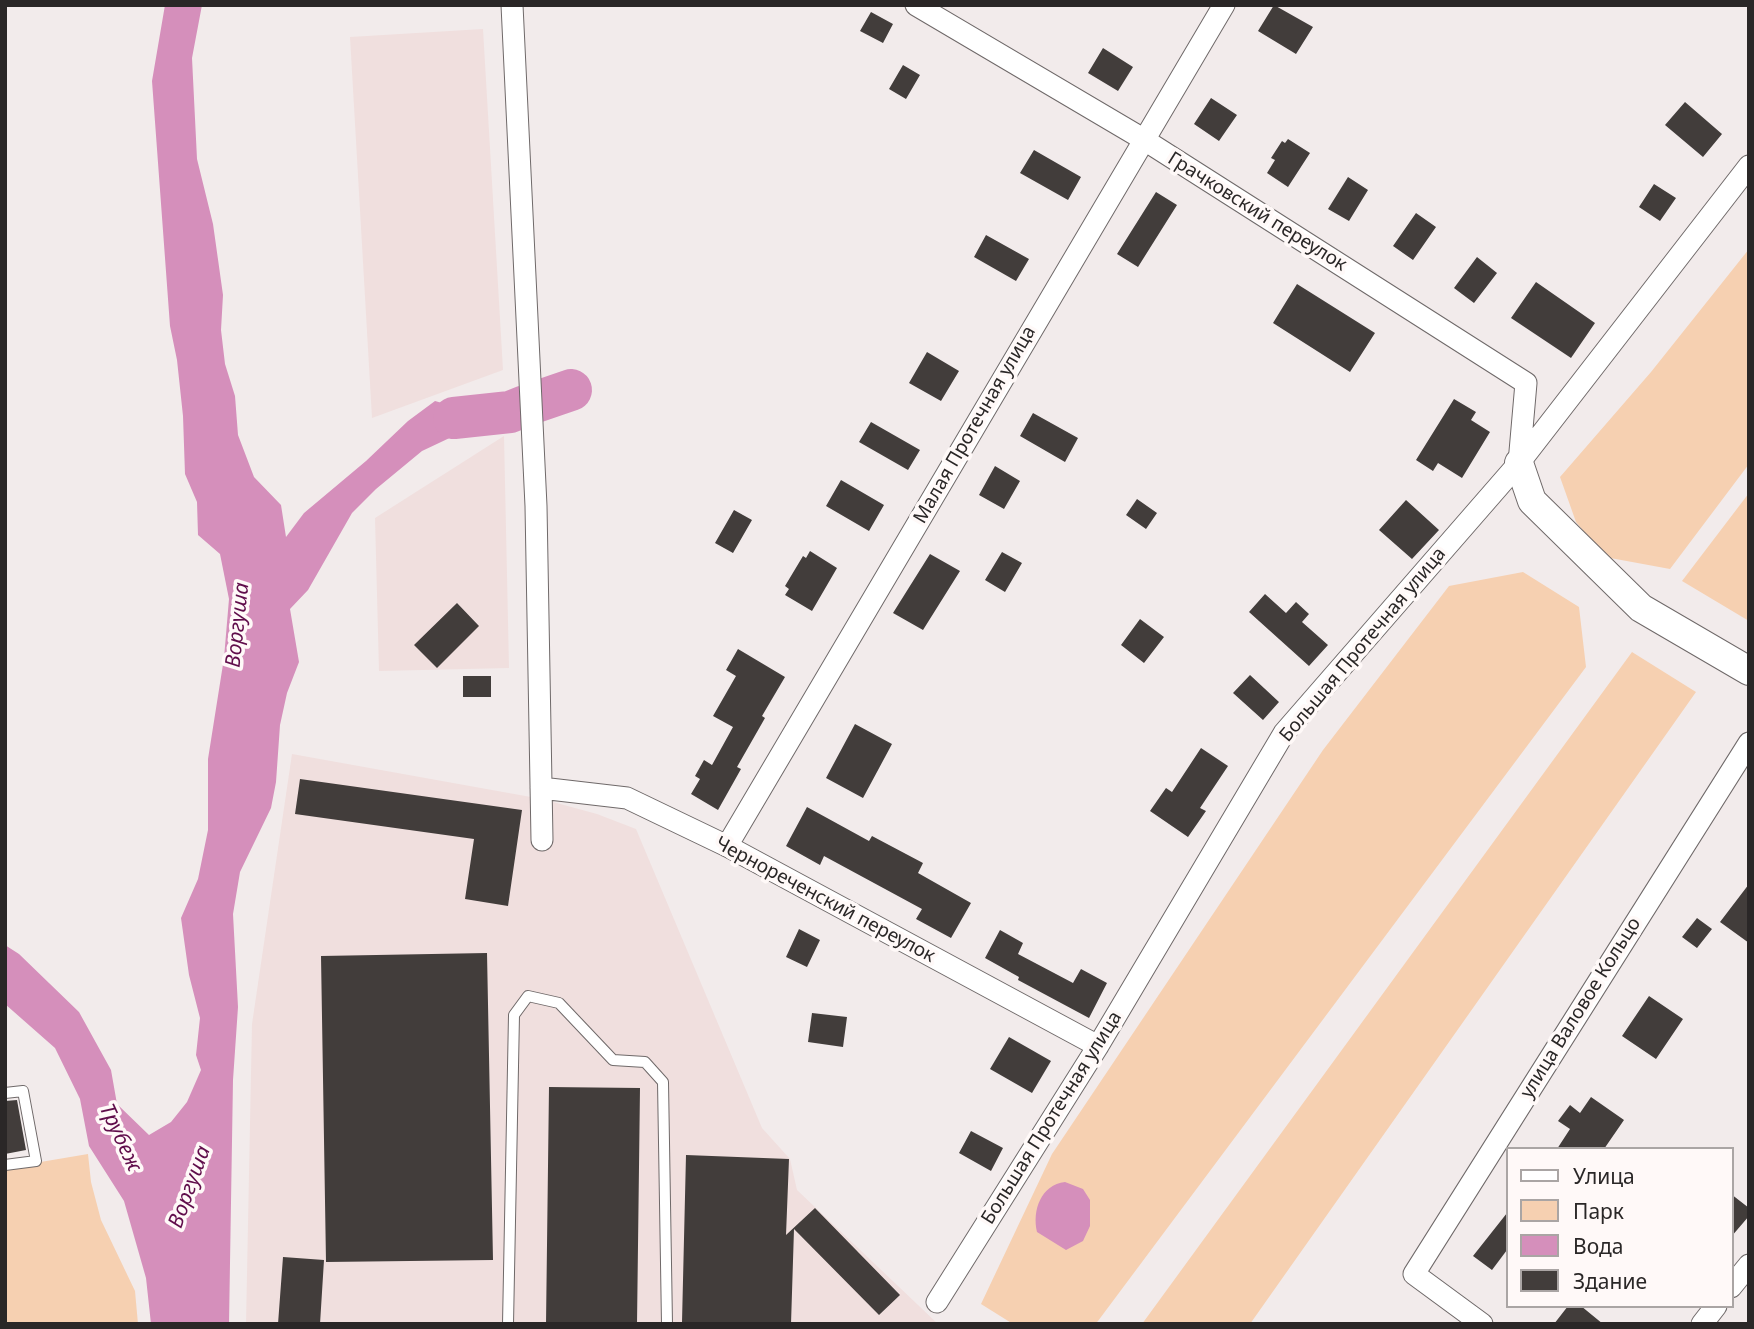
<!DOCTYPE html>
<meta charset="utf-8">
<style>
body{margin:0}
#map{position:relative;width:1754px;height:1329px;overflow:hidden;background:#f2ebeb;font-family:"Noto Sans",sans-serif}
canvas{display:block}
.frame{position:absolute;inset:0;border:7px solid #2a2727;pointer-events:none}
.legend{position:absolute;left:1506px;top:1147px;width:228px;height:161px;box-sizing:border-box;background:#fff9f8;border:2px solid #aaa5a4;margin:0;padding:9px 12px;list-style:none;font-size:21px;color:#2a2727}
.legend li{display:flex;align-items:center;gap:14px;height:35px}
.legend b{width:35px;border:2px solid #aaa5a4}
</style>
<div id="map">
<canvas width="1754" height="1329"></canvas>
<div class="frame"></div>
<ul class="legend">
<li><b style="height:9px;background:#fff"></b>Улица</li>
<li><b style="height:19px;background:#f6d0b1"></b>Парк</li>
<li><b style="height:19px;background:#d58fbb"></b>Вода</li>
<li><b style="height:19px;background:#423d3b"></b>Здание</li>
</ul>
</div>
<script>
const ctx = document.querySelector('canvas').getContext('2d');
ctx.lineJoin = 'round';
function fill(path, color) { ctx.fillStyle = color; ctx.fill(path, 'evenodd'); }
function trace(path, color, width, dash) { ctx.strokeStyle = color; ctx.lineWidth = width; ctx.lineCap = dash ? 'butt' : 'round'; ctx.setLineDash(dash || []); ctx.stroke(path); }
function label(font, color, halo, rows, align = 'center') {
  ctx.font = font + ' "Noto Sans",sans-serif'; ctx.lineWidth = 7; ctx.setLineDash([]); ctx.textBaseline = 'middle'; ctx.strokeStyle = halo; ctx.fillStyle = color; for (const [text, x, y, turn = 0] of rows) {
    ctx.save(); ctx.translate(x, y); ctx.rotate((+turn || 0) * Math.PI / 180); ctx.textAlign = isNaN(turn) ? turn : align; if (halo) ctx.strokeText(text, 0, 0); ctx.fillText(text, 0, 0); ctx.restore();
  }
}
fill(new Path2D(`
 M483,29l20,341 -131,48 -22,-381z
 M504,436l5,232 -130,3 -4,-153z
 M292,754l250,45 55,15 39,15 126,299 28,31 7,31 141,134h-692l6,-300z`), '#f0dfde');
fill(new Path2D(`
 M1749,249v215l-79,105 -65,-12 -29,-35 -16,-45 91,-105z
 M1749,493v128l-67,-40z
 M1523,572l56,35 7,60 -488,654 -3,3h-82l-32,-20 71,-150 271,-404 126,-164z
 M1632,652l64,40 -446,632h-108z
 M88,1154l3,28 10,38 34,71 3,33h-133v-156z`), '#f6d0b1');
fill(new Path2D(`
 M165,5h37l-10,53 5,101 16,65 10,71 -2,35 4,34 10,32 3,39 16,42 27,28 5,32 18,-24 62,-52 42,-40 27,-20 14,4 28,-10h19l16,16 -12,13 -42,10 -36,17 -46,38 -24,24 -44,77 -18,19 9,53 -12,31 -7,32 -4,57 -5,26 -31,64 -7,42 5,93 -5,73 -4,244h-78l-5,-46 -22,-77 -35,-55 -9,-47 -25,-51 -50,-44v-59l14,9 60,58 32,58 6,34 32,31 22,-13 16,-20 14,-32 -5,-15 4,-37 -11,-43 -8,-57 17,-39 10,-49v-71l16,-101 5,-59 -9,-45 -22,-19 -1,-33 -12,-28 -2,-58 -6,-56 -7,-34 -18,-245z
 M1065,1182l18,7 7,11v26l-7,15 -17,9 -29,-18c-5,-22 4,-47 28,-50z`), '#d58fbb');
trace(new Path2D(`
 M536,402l35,-12
 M454,418l56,-6 15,-6`), '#d58fbb', 42);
fill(new Path2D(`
 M1274,5l39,22 -17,27 -38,-23z
 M871,12l22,12 -10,19 -23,-12z
 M1103,48l30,19 -15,24 -30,-18z
 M903,65l17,10 -14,24 -17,-10z
 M1211,98l26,17 -18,26 -25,-17z
 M1685,102l37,32 -19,23 -38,-32z
 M1288,139l22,14 -22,34 -21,-14 8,-13 -4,-2 11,-17 3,2z
 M1034,150l47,27 -13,23 -48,-27z
 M1348,177l20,13 -19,31 -21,-12z
 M1654,184l22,14 -16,23 -21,-14z
 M1156,192l21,13 -39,62 -21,-13z
 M1416,213l20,14 -23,33 -20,-14z
 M986,235l43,24 -13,22 -42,-24z
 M1477,257l20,16 -23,30 -20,-15z
 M1536,282l59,41 -24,35 -60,-40z
 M1297,284l78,49 -25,39 -77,-49z
 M927,352l32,19 -18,30 -32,-18z
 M1454,399l22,13 -5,8 19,12 -28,46 -24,-15 -5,8 -17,-11z
 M1033,413l45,25 -13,24 -45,-26z
 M871,422l49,28 -12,20 -49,-28z
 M995,466l25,15 -16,28 -25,-14z
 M841,480l43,25 -15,26 -43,-25z
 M1137,499l20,14 -11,16 -20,-14z
 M1406,500l33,30 -27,29 -33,-29z
 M734,510l18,10 -19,33 -18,-10z
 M810,551l27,17 -25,43 -27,-16 4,-6 -4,-3 18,-30 3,2z
 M1002,552l20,11 -17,29 -20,-12z
 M930,554l30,17 -37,59 -30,-17z
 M1265,594l21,19 10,-11 13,12 -7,8 26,23 -19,21 -60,-54z
 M457,603l22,23 -42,42 -23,-23z
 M1140,619l24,18 -20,26 -23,-18z
 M738,649l47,28 -23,39 3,2 -28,49 4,2 -23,41 -27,-16 9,-15 -5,-3 9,-16 8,5 21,-38 -20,-11 23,-40 -10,-6z
 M1250,675l29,27 -16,18 -30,-27z
 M463,676h28v21h-28z
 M855,724l37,20 -29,54 -37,-20z
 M1201,748l27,18 -28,42 6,3 -18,26 -38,-26 16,-23 6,4z
 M300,779l222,31 -14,96 -43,-7 9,-60 -179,-25z
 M807,807l62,34 3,-5 51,27 -5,10 53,30 -20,35 -35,-19 6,-10 -98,-53 -4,9 -34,-19z
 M1749,884v59l-29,-21z
 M1697,918l15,11 -15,19 -15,-11z
 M799,929l21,11 -13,27 -21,-10z
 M1000,930l23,13 -5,11 55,29 8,-14 26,14 -18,35 -71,-38 1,-3 -34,-19z
 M487,953l6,307 -167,2 -5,-306z
 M1649,996l34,23 -27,40 -34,-23z
 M812,1013l35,4 -4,30 -35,-5z
 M1009,1037l42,24 -19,32 -42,-24z
 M549,1087l91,1 -3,236h-91z
 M1591,1097l33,23 -20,29h-47l13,-20 -12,-8 12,-16 10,8z
 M17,1100l9,50 -21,4v-53z
 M971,1131l32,17 -12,23 -32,-18z
 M686,1155l103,4 -3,76 29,-27 85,87 -21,20 -85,-86 -3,95 -109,-2z
 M1731,1194l18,14v8l-18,21z
 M1507,1213v37l-15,20 -19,-14z
 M283,1257l41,3 -4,64h-42z
 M1568,1306h13l22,18h-49z`), '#423d3b');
const service = new Path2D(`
 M5,1093l18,-2 13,70 -31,4
 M508,1324l6,-309 14,-19 31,7 54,57 32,2 18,20 4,242`);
const minor = new Path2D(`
 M512,5l24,501 6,334
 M916,5l227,134 383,244 -7,80
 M541,788l86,10 100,48 371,200
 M727,846l497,-841
 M1731,1287l18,-22
 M937,1302l161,-256 186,-313 235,-270 230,-297
 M1482,1324l-68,-50 335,-531
 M1702,1324l14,-18`);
const tertiary = new Path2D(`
 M1519,463l13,38 109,107 108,63`);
trace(service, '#6f6969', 12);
trace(minor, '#6f6969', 23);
trace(tertiary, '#6f6969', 30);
trace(service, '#fff', 10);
trace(minor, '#fff', 21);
trace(tertiary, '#fff', 28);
label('19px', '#2a2727', '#fff9f8', [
 ["Грачковский переулок",1257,212,32],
 ["Малая Протечная улица",975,425,-60],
 ["Большая Протечная улица",1363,645,-50],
 ["Чернореченский переулок",825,900,28],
 ["улица Валовое Кольцо",1581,1008,-58],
 ["Большая Протечная улица",1052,1118,-58]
]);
label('italic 21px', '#600d4b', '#fff9f8', [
 ["Воргуша",238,625,-84],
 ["Трубеж",120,1138,65],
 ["Воргуша",190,1187,-70]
]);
</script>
